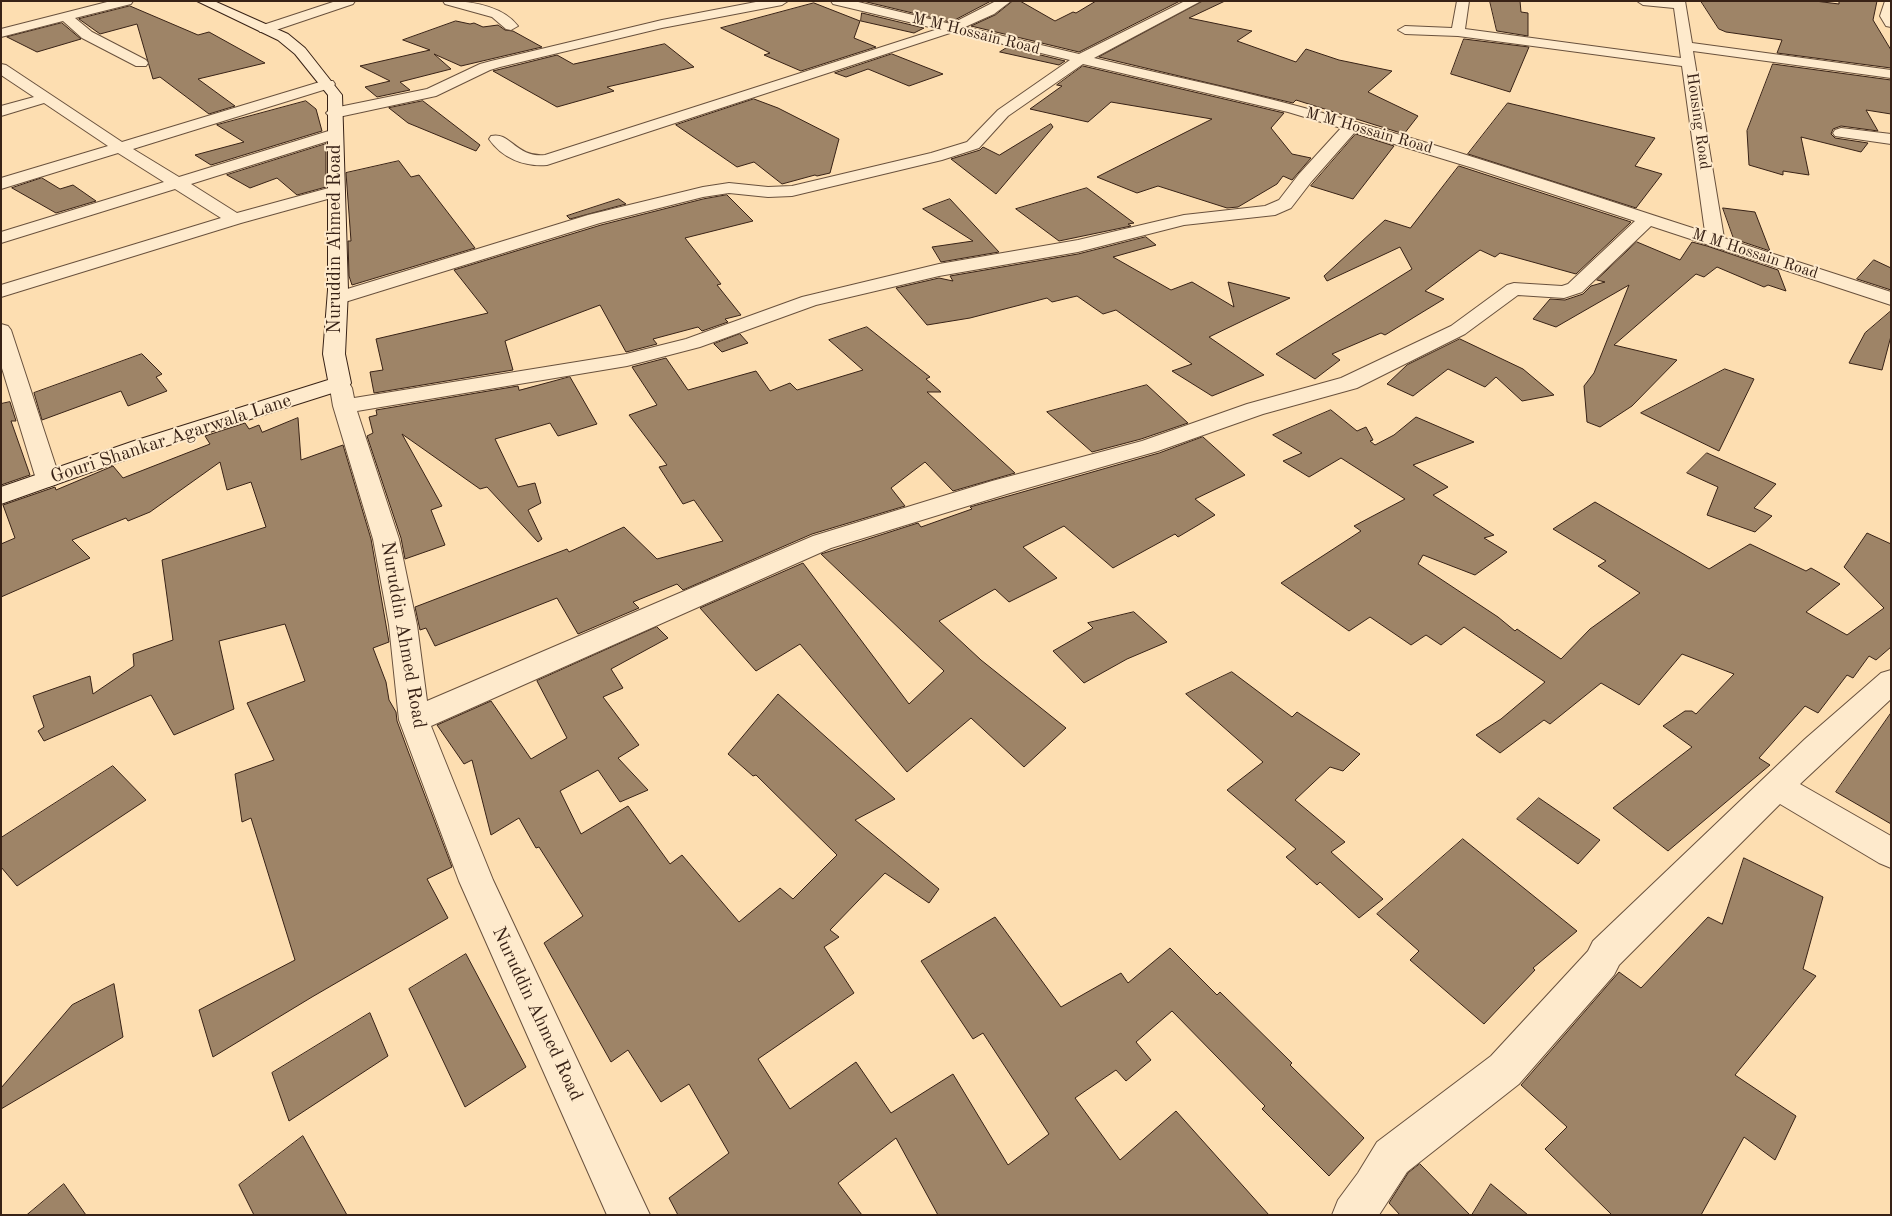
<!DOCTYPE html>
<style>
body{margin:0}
#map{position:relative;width:1892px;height:1216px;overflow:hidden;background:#fddeb1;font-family:"Old Standard TT",serif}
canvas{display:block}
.frame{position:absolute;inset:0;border:2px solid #382216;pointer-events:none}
</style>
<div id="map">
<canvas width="1892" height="1216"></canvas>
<div class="frame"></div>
</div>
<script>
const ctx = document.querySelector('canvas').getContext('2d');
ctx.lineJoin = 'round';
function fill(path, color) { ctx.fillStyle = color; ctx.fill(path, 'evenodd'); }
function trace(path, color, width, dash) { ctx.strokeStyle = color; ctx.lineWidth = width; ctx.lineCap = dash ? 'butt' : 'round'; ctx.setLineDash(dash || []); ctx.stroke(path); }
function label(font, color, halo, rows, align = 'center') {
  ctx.font = font + ' "Old Standard TT",serif'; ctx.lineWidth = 4; ctx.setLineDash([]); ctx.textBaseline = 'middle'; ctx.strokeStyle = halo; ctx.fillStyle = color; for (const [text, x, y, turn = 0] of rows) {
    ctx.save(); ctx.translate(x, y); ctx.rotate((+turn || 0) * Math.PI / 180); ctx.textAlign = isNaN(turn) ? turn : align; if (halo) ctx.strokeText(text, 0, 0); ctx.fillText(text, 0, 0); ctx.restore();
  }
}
const building = new Path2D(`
 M863,1h128l-40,21z
 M1013,1h7l35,20 18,-9 3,1 20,-12h84l-101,51 -108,-26 24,-11z
 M1203,1h22l-36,17 63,13 -15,10 59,21 10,-13 33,11 53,11 -24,21 50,24 -14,18 -108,-34 -3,3 -194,-46z
 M1490,1h30l1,11 7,1v23l-31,-5z
 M1701,1h114l24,3v-3h38l-4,19 18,30v18l-114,-15 5,-13 -56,-8 -7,-3z
 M814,3l46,18 -6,17 22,9 -75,24 -37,-16 6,-2 -49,-25z
 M130,6l68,29 11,-3 56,31 -67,16 37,27 -26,8 -49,-37 -7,2 -16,-55 -37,10 -21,-15z
 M862,13l62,15 -10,5 -53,-12z
 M456,21l14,3 4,-1 9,4 15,-2 7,5 8,1 29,16 -81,19 -27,-12 17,15 -51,13 10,8 -33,7 -12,-10 25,-6 -30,-15 70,-16 -27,-10z
 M62,23l19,16 -44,13 -30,-15z
 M1464,39l65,8 -19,45 -59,-18z
 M665,44l29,23 -87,20 7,4 -57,16 -64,-36 64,-16 16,9z
 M1008,47l57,14 -6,4 -59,-13z
 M892,54l51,20 -34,12 -41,-17 -22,8 -11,-4z
 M1773,64l118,16v34l-25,-4 12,21 -37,-5 -8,3 -2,5 4,4 33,5 -7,9 -60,-15 8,38 -26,-4v4l-34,-10 -2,-34z
 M1083,66l201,47 -13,15 21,26 19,4 -19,22 -9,-4 -6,8 -39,23 -11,1 -69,-22 -21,7 -40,-16 115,-58 -101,-17 -23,20 -58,-13 32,-23 -5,-1z
 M754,99l24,9 61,31 -9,34 -13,3 -2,-1 -33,9 -28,-22 -17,5 -61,-42z
 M306,101l10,8 6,22 -111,34 -16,-10 49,-13 -27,-17z
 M423,101l57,44 -4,6 -68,-28 -19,-15z
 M1508,103l147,35 -20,28 27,8 -26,34 -168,-54z
 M1051,124l2,3 -57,67 -45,-35 29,-9 3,-3 16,8z
 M1356,134l38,12 -41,53 -42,-13z
 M326,144v43l-29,8 -20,-17 -27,10 -23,-13z
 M399,161l12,16 8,-2 56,73 -123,37 -3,-9 -1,-35h3l-5,-68z
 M1459,166l172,56 -55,52 -76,-21 -5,4 -15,-7 -55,41 19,8 -59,36 -4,-2 -49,21 8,6 -25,19 -39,-25 136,-85 -12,-22 -73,34 -3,-5 61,-56 25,8z
 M42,178l18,11 13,-4 23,16 -40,12 -44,-25z
 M1087,188l47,35 -6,1 3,2 -72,15 -43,-32z
 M727,195l26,26 -68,17 36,46 -4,1 24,30 -16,4 3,3 -26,9 -4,-4 -45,12 4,5 -31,8 -26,-47 -95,36 8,29 -139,23 -4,-21 13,-2 -7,-31 112,-26 -34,-43 147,-45 102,-26z
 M619,199l7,5 -56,15 -3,-3z
 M950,199l37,40 12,13 -58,10 -9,-15 41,-6 -50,-32z
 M1723,208l32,4 15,39 -36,-12z
 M1146,237l10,8 -43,12 58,33 21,-8 42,25 -6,-25 62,16 -81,39 55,38 -52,21 -40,-25 20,-7 -76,-54 -13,4 -26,-18 -25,6 -5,-4 -77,20 -43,7 -31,-37 43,-10 14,3 -3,-5 128,-22z
 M1637,242l43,18 12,-18 15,4 71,24 8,21 -18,-6 -4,2 -47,-20 -13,10 -8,-3 -82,71 63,15 -45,46 -32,21 -13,-5 -3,-36 10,-13 35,-88 -73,42 -23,-8 17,-20 15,1 18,-6 8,-8 14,-4 -8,-2z
 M1874,260l17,8v22l-34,-11z
 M1891,311v25l-9,34 -33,-7 16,-30z
 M867,327l63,50 -4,2 15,13h-14l88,81 -62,18 -28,-29 -34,26 14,18 -93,28 -129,56 -6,-6 -44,18 6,6 -61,26 -21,-36 -122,48 -9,-18 -6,2 -5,-23 152,-58 2,3 55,-25 33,32 66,-18 -29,-41 -11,4 -24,-37 8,-2 -38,-50 28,-10 -25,-38 34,-9 22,32 68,-19 14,20 20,-8 7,7 66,-20 -34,-30z
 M740,334l8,9 -26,9 -8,-8z
 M1460,339l63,30 31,26 -32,6 -26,-24 -11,10 -37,-18 -35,27 -26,-12 20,-19z
 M142,354l20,20 -6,3 11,14 -39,15 -7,-15 -79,29 -8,-27z
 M1725,369l29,10 -35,72 -78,-38z
 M570,377l27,47 -39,12 -8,-13 -55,16 23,48 17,-4 6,20 -13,7 14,29 -4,3 -51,-55 -7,2 -78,-55 40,72 -11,4 14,35 -40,14 -4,-21 -34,-102 6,-3 -4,-16 8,-2 -1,-5 142,-24 1,4z
 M1147,385l41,38 -47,16 -49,13 -45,-40z
 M10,402l6,19h-5l19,54 -29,10v-81z
 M1331,410l26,21 9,-4 7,13 -3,1 5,4 19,-10 22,-18 58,25 -61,23 35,22 -15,8 61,40 -10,3 23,14 -32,23 -52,-20 -5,9 80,53 17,14 2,-2 44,30 29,-30 50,-36 -42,-27 8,-5 -53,-32 42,-27 114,67 41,-25 56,27 5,-3 29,16 -34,28 41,23 37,-27 -40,-41 23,-34 24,11v103l-15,13 -7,-4 -16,22 -6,-3 -29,38 -13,-7 -46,52 11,7 -102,86 -55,-43 79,-61 -29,-21 22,-15h7l4,3 38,-40 -52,-20 -43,51 -38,-22 -51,41 -6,-4 -44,33 -24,-18 25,-16 44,-37 -81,-55 -23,18 -15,-10 -15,10 -41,-28 -21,14 -68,-48 80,-52 -7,-5 51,-27 -64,-41 -32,19 -26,-16 19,-8 -29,-18z
 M298,418l3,42 42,-15 28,94 18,103 -16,6 13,34 3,18 7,12 1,9 11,30 44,116 -25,12 21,39 -136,79 -99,60 -14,-47 96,-50 -44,-142 -9,4 -7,-48 39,-14 -27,-57 58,-22 -20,-57 -66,17 15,68 -60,26 -23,-40 -107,46 -6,-10 6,-4 -11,-31 57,-20 3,18 41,-28 -1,-12 40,-14 -11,-80 104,-33 -15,-45 -24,8 -7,-28 -70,50 -22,9 -2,-3 -54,22 18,18 -89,39v-53l14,-6 -12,-33 52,-18 1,3 57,-24 10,12 87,-34 -5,-8 40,-13 4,6 10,-4 3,7z
 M1203,437l42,38 -50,24 20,16 -37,22 -3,-3 -62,34 -49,-42 -41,21 34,31 -48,24 -14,-13 -56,32 42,39 85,68 -42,39 -53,-49 -64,54 -107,-128 -44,27 -56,-63 103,-45 106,141 35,-33 -123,-117 97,-31 3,4 51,-18 -2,-2 189,-54z
 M1707,453l69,31 -22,24 18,8 -17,16 -48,-17 11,-28 -31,-14z
 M1134,612l33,30 -40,17 -43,24 -31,-32 40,-23 -5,-5z
 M657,627l11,11 -57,31 12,19 -20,9 36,48 -21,13 30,32 -28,12 -22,-32 -38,21 21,43 47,-28 42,58 12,-9 57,67 41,-34 13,11 44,-44 -81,-80 -3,1 -25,-22 50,-60 117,105 -40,21 84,69 -10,14 -44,-30 -55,57 9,7 -15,10 30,46 -96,66 32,50 66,-47 35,51 62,-39 55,91 41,-31 -66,-101 -10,6 -52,-78 74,-44 66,90 60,-34 7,10 42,-35 47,47 3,-3 72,71 -2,2 74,73 -35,38 -67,-67 3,-3 -93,-95 -36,31 15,18 -25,21 -10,-11 -41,28 45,62 56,-49 93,104h-331l-42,-77 -58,45 24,32h-184l-9,-17 60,-45 -40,-69 -28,18 -33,-52 -17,12 -67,-119 39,-27 -44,-69 -3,1 -17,-30 -28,17 -19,-75 -8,4 -27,-39 54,-24 40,58 36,-21 -30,-57z
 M1232,672l60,45 5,-5 63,42 -17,17 -13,-4 -35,33 50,42 -14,10 52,47 -24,19 -39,-36 -3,3 -31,-28 10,-8 -69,-59 36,-28 -77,-68z
 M1891,713v111l-55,-32z
 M113,766l33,34 -129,86 -16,-19v-29z
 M1539,798l61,42 -22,24 -61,-45z
 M1463,839l114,92 -44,37 2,2 -51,54 -74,-64 9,-9 -42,-37z
 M1744,858l79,39 -20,72 13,7 -81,99 61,41 -21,44 -31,-23 -43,78h-89l-67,-66 22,-22 -46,-42 98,-113 22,16 67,-71 14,7z
 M466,954l60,113 -61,40 -56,-118z
 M114,984l9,53 -122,72v-21l71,-83z
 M370,1013l18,43 -99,65 -17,-48z
 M303,1136l44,79h-93l-15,-30z
 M1420,1164l50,51h-70l-11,-12 19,-30z
 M64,1184l22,31h-59z
 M1491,1184l37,31h-56z`);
fill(building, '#9e8467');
trace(building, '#382216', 1);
const street = new Path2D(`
 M111,1h22l-2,3 -56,14 17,14 54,28 2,3 -2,3h-10l-54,-28 -19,-17 -62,16v-8z
 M336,1h19l-2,3 -83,28h-10l-2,-3 2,-3z
 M443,1c25,0 58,3 75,25l-7,4 -5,-1 -14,-12 -47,-13z
 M761,1h27l-6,4 -120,23 -162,39 -10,3 -54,26 -102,22 -5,-2 -3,-3 3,-3 5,-2 93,-19 53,-25 11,-3 171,-41z
 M831,1h23l97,23 45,-23h15l-17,13 -29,13 114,27 106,-53h16l-107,57c67,16 136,30 203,48 137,36 272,82 408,126l-23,-166 -224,-30 -53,-2 -7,-4 7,-4 47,2 5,-27h12l-4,28 216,29 -7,-50 -31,-3 -6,-4h48l7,42 199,27v8l-198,-27 31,187 167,54v13l-240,-79 -69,66 -18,6 -46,-3 -53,39 -108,54 -94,26 -105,37 -148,42 -179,55 -400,178 62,154 157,335h-43l-148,-334 -60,-161 -10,-95 -16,-86 -40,-133 -3,-18 3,-5 8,-2 8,2 3,5 2,10 272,-44 60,-15 116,-42 137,-33 139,-24 106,-25 81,-9 14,-6 20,-26 42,-46 -53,-16 -205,-48 -75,52 -29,32 -37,12 -150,36 -24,1 -39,-4 -26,4 -103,26 -255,79 -7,2 -7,-2 -3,-4 3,-4 257,-79 115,-28 26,-4 39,4 24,-1 139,-33 36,-11 31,-32 72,-50 -117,-28 -406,133c-23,2 -45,-7 -58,-26l2,-3c19,-5 25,22 54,19l393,-126 -105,-25zM1355,132l118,36 162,53 -67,63 -6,2 -48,-3 -7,2 -56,41 -110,52 -94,26 -105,37 -150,40 -179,55 -386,165 -10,-76 -18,-86 -42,-128 270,-45 73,-19 116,-42 123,-29 139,-24 106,-27 91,-10 16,-7 20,-26z
 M1885,1h6v26l-5,-1 -6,-10z
 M1,64l5,1 116,77 201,-61h10l2,3 -2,3 -200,62 46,28 156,-48 6,2 2,3 -2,3 -150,47 46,29 99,-27 6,1 3,4 -3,4 -101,28 -240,74v-12l220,-67 -46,-29 -174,54v-11l163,-50 -46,-29 -117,36v-11l107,-32 -64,-43 -43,13v-10l33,-9 -33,-22z
 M1841,128l50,6v10l-56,-8 -2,-3 2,-3z
 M1,324l7,2 3,4 49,149 -3,5 -9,3 -9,-3 -3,-5 -35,-114z
 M1891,670v29l-91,85 91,52v32l-12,-5 -99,-59 -161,161 -5,10 -95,109 -112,88 -28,43h-47l6,-15 20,-27 19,-31 114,-86 97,-105 5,-10 212,-202 76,-66z`);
const secondary = new Path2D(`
 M197,1h17l74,33 17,14 37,47 6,195 -3,64 6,29 -3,5 -198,63 -149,53v-17l133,-46 194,-61 -5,-26 5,-64v-195l-33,-41 -17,-14z`);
trace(street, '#69513d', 2);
trace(secondary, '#382216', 2);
fill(street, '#feeacc');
fill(secondary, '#feeacc');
label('16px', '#382216', '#feeacc', [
 ["M M Hossain Road",976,34,14],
 ["Housing Road",1698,121,82],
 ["M M Hossain Road",1369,131,16],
 ["M M Hossain Road",1755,254,18]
]);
label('19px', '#382216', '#feeacc', [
 ["Nuruddin Ahmed Road",335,239,-90],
 ["Gouri Shankar Agarwala Lane",171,439,-18],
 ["Nuruddin Ahmed Road",403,635,80],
 ["Nuruddin Ahmed Road",537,1014,65]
]);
</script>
